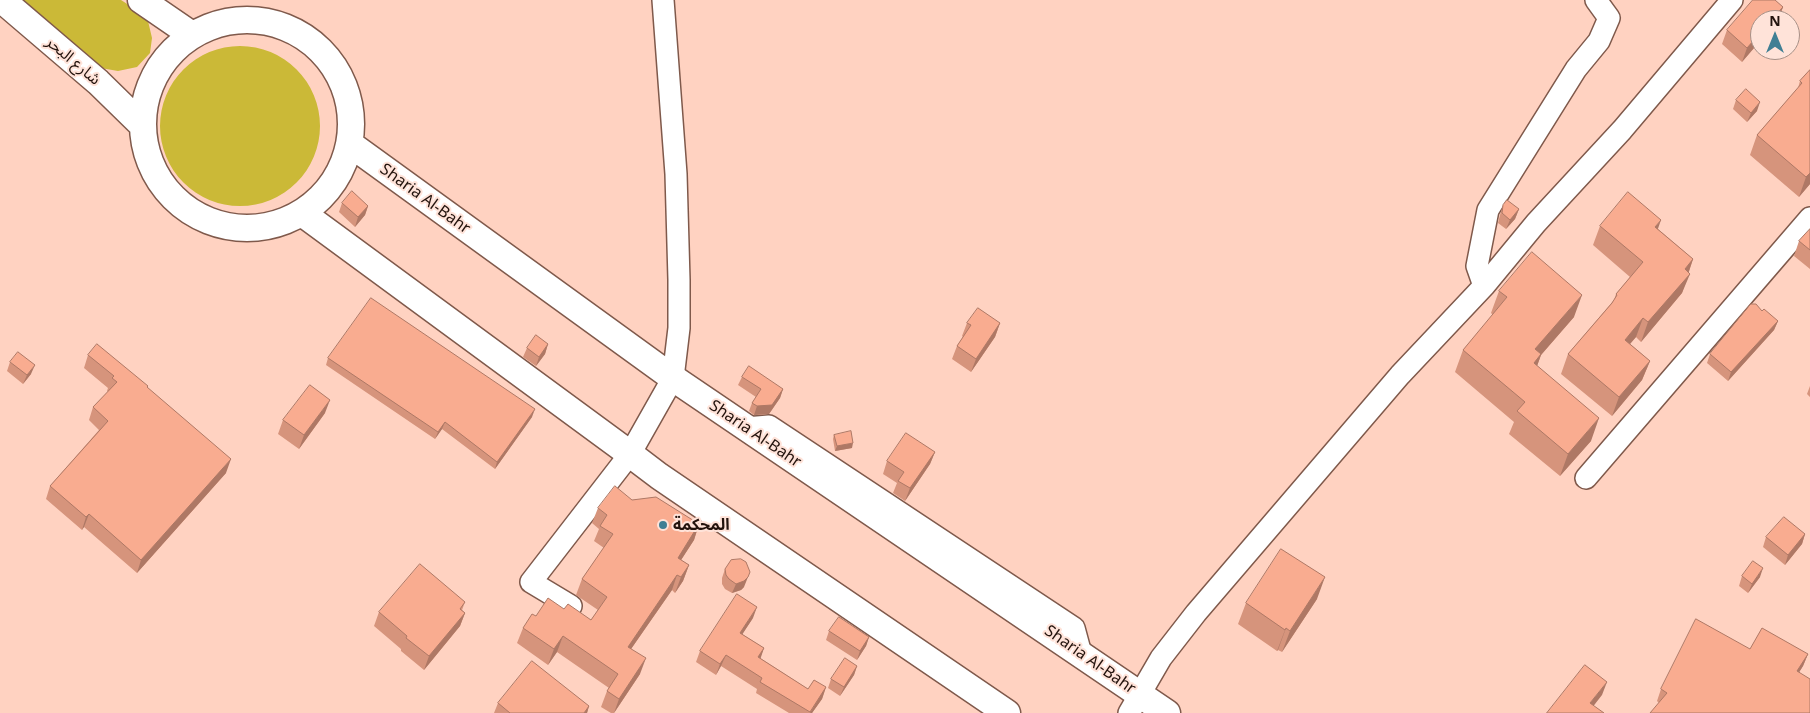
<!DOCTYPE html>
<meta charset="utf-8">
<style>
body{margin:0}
#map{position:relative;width:1810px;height:713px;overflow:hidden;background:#ffd2c1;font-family:"Noto Sans",sans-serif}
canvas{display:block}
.north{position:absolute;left:1750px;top:10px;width:50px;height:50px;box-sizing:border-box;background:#ffe3d9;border:1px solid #a79087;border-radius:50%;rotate:0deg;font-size:14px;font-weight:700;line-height:20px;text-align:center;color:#23130d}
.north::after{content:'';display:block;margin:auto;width:18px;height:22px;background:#407f94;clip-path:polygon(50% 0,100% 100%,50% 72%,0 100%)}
</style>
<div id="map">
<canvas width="1810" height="713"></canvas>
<div class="north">N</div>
</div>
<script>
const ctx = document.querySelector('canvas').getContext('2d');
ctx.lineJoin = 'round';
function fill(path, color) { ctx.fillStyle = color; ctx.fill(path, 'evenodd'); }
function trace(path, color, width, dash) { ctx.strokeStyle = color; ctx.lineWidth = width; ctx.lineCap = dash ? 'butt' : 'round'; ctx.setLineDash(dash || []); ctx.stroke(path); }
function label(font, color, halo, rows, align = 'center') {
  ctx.font = font + ' "Noto Sans","Noto Sans Arabic",sans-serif'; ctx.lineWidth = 4; ctx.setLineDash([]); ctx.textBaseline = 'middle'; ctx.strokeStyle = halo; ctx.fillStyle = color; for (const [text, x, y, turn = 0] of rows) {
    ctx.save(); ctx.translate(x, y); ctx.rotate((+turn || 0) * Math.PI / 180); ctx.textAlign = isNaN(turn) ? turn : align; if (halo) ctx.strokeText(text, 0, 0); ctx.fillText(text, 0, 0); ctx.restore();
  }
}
fill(new Path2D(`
 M15,0h106l14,9 13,12 4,17 -2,15 -13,14 -19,4 -23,-4z
 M160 126a80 80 0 1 1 160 0a80 80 0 1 1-160 0Z`), '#cbb937');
const minor = new Path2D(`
 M1484,286l-7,-20 11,-56 88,-141 23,-28 10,-23 -13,-18
 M746,428l23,-2 305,202 7,26
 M1586,478l224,-260
 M571,606l-40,-24 99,-128 43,-76 6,-50v-48l-3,-106 -13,-174
 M1129,713l32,-55 35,-45 204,-238 84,-89 52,-63 86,-93 110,-130`);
const major = new Path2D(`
 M2,0l96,82 44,43
 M141,0l51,35
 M143 124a104 104 0 1 1 208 0a104 104 0 1 1-208 0Z
 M350,144l323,234 494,335
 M302,213l328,241 29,22 348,237`);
trace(minor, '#7f594b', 24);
trace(major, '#7f594b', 29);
trace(minor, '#fff', 21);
trace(major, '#fff', 26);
fill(new Path2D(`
 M1783,7l-5,13h-18v21l-18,21 -20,-18 5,-14z
 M1810,70v114l-11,13 -49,-42 7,-20 41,-47 2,-7z
 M1736,100l21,11 -10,11 -14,-13z
 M342,203l26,3 -3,9 -10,12 -16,-15z
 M1503,205l16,4 -4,10 -9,10 -8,-6 2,-8z
 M1600,226l58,3 35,30 -11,34 -41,49 -5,-5 -6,7 20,17 -8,19 -30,36 -51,-42 7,-20 46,-54 2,-6 14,-17 -37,-32z
 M1810,229v40l-16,-13 5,-15z
 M1499,291l75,26 -33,38 -4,11 54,75 -31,35 -51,-42 5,-12 -59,-50 8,-22 30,-35 -2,-2z
 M1762,311l16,10 -4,9 -46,51 -21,-18 3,-9z
 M967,323h33l-5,14 -24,35 -19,-13 5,-13 6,-9 -1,-1z
 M548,344l-3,10 -9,12 -13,-9 4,-9z
 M88,355l60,33 78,85 -89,100 -53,-46 -2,3 -36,-31 4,-13 49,-56 -10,-10 4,-13 15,-15 -1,-1 1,-3 -24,-20z
 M328,358l204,59 -37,52 -53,-40 -7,10 -109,-74z
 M10,362l21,12 -8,10 -16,-13z
 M742,377l41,12 -3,9 -11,16 -15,1 -5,-4 3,-8 4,-6 -18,-12z
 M1810,386v11l-3,-3z
 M325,413l-26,36 -21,-15 5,-14z
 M834,435l18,13 -17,3 -2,-12z
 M935,452l-5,12 -25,37 -12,-8 4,-10 -14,-9 4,-13z
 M632,500l67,24 -5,16 -13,20 8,5 -6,16 -8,12 -3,-3 -41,59 9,25 -26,39h-3l-10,-6 6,-16 2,-3 -52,-36 -9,13 -31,-22 6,-15 13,-12 28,-7 27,11 7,-10 -22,-15 6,-16 22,-31 -10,-7 5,-12 -7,-6 6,-15z
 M1805,534l-3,10 -17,21 -22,-18 3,-10z
 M725,569l19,18 -3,3 -9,3 -7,-4 -3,-5v-6z
 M1742,576l18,1 -12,16 -9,-7z
 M1317,599l-35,53 -4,-2 -1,1 -39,-27 8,-21z
 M465,602l-3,8 3,3 -5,13 -36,44 -23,-19v-2l-27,-23 5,-14z
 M753,618l-11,16 22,14 -4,10 48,31 18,-2 -4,12 -10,14h-23l-33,-20 1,-4 -36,-23 -5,9 -20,-13 4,-11z
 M829,631l40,6 -3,9 -9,14 -31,-20z
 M1750,649l58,5 -5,12 -4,6 -140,31 -2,-2 4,-12z
 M857,666l-3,9 -14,21 -12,-8 3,-9z
 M498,703l91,3 -2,7h-93z`), '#d6947c');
fill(new Path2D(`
 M1783,7l-5,13h-7z
 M1760,33v8l-18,21 5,-14z
 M1760,102l-3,9 -10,11 4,-9z
 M1810,173v11l-11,13 7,-20z
 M368,206l-3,9 -10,12 3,-10z
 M1519,209l-4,10 -9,10 4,-9z
 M1661,220l-7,20 1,-13z
 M1693,259l-6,18 3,-3 -8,19 -41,49 7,-20 37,-53z
 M1582,295l-8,22 -33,38 -8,22 2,-28z
 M1643,318l-7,19 -19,22 8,-19z
 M1778,321l-4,9 -46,51 3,-9z
 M1000,323l-5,14 -24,35 5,-13z
 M548,344l-3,10 -9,12 3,-9z
 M1650,361l-8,19 -30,36 7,-19z
 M35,365l-4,9 -8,10 4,-9z
 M783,389l-3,9 -11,16 -15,1 3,-9z
 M330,400l-5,13 -26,36 5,-14z
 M535,409l-3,8 -37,52 2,-7z
 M1599,418l-8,23 -31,35 8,-22z
 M445,422l-3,7 -7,10 3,-7z
 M853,443l-1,5 -17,3 2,-5z
 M935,452l-5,12 -25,37 5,-13z
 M231,459l-5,14 -89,100 4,-13z
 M89,514l-5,13 -2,3 4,-13z
 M699,524l-5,16 -22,34 6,-16z
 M1805,534l-3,10 -17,21 3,-10z
 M689,565l-6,16 -8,12 6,-16z
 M1763,568l-3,9 -12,16 4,-9z
 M677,575l-5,15 -50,72 6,-15z
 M748,577l-4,10 -3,3 -9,3 4,-9z
 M1325,577l-8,22 -35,53 8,-21z
 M757,607l-4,11 -17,26 4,-11z
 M465,613l-5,13 -36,44 5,-14z
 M1286,628l-8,22 -1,1 8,-21z
 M563,636l-6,16 -9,13 6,-16z
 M869,637l-3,9 -9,14 3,-9z
 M764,648l-4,12 -2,-3z
 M1808,654l-5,12 -11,18 5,-13z
 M726,655l-5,11 -5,9 4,-11z
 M646,658l-6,16 -26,39 5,-14z
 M857,666l-3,9 -14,21 4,-9z
 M1607,682l-5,13 -14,18 2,-10z
 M826,687l-4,12 -10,14h-2z
 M589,706l-2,7h-3z`), '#ae7865');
const building = new Path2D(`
 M1753,0h22l8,7 -12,13h-11v13l-13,15 -20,-18z
 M1810,70v103l-4,4 -49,-42 45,-52 -2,-2z
 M1746,89l14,13 -9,11 -15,-13z
 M352,191l16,15 -10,11 -16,-14z
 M1628,192l33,28 -6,7 38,32 -8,10 5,5 -42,48 -5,-4 -18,22 25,21 -31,36 -51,-43 44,-51 5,-8 -1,-1 27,-32 -43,-36z
 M1507,200l12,9 -9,11 -8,-7 1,-8z
 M1810,229v21l-11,-9z
 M1532,252l50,43 -47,54 6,5 -7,9 65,55 -31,36 -51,-43 8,-9 -62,-52 44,-53 -8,-6z
 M371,298l164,111 -38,53 -52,-40 -7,10 -110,-74z
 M1751,304h5l6,7 2,-2 14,12 -47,51 -21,-18z
 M978,308l22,15 -24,36 -19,-13 14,-21 -4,-2z
 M536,335l12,9 -9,13 -12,-9z
 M97,344l51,42 -1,1 84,72 -90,101 -52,-46 -3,3 -36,-31 58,-65 -15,-14 24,-25 -5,-4 2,-2 -26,-21z
 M18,352l17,13 -8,10 -17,-13z
 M749,366l34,23 -11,16 -15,1 -5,-3 9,-14 -19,-12z
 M310,385l20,15 -26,35 -21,-15z
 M851,431l2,12 -16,3 -3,-11z
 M906,433l29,19 -25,36 -12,-7 6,-9 -17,-11z
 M615,486l17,14 24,-3 43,27 -21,34 11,7 -8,12 -4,-2 -49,72 18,11 -27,41 -12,-8 11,-17 -55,-38 -9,13 -31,-21 9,-14 4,2 12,-18 16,11 4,-5 23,16 16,-23 -25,-18 31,-45 -13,-8 7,-11 -9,-7z
 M1784,517l21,17 -17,21 -22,-18z
 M1281,549l44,28 -35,54 -4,-3 -1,2 -39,-27z
 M741,559l5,3 4,10 -2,5 -4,4 -8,3 -7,-5 -3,-4 -1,-6 6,-9z
 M1753,561l10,7 -11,16 -10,-8z
 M420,564l45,38 -5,7 5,4 -36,43 -23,-18 1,-2 -28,-24z
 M737,594l20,13 -17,26 24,15 -6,9 50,32 6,-9 12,7 -16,25 -50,-30 2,-4 -36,-23 -6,9 -20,-13z
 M839,617l30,20 -9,14 -31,-20z
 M1696,619l54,30 12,-21 46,26 -11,17 13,8v34h-160l17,-20 -6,-4z
 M845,658l12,8 -13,21 -13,-8z
 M532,661l57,45 -5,7h-74l-12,-10z
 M1585,665l22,17 -17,21 14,10h-57z`);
fill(building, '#f9ac90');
trace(building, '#ae7865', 1);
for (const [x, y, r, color] of [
 [663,525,5,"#407f94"]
]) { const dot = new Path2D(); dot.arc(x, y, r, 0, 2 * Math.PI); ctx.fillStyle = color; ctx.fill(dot); trace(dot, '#ffe3d9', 2); }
label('16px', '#23130d', '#ffe3d9', [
 ["شارع البحر",73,61,40],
 ["Sharia Al-Bahr",425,199,36],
 ["Sharia Al-Bahr",755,434,34],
 ["Sharia Al-Bahr",1090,660,35]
]);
label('bold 16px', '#23130d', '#ffe3d9', [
 ["المحكمة",673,525]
], 'left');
</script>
